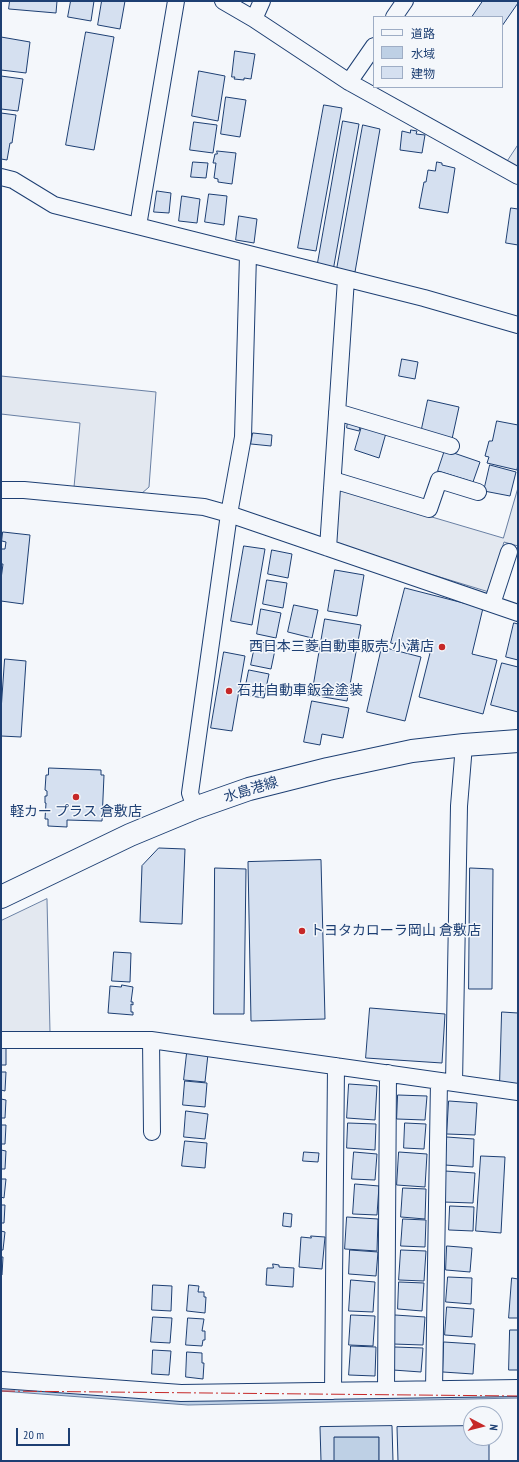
<!DOCTYPE html>
<meta charset="utf-8">
<style>
body{margin:0}
#map{position:relative;width:519px;height:1462px;overflow:hidden;background:#f4f7fb;font-family:"PT Sans Narrow","Noto Sans JP",sans-serif}
canvas{display:block}
.frame{position:absolute;inset:0;border:2px solid #1d3f73;pointer-events:none}
.legend{position:absolute;left:373px;top:16px;width:130px;height:72px;box-sizing:border-box;background:#f4f7fb;border:1px solid #9eadc5;margin:0;padding:5px 7px;list-style:none;font-size:12px;color:#1d3f73}
.legend li{display:flex;align-items:center;gap:8px;height:20px}
.legend b{width:20px;border:1px solid #9eadc5}
.north{position:absolute;left:463px;top:1406px;width:40px;height:40px;box-sizing:border-box;background:#f4f7fb;border:1px solid #9eadc5;border-radius:50%;rotate:97deg;font-size:11px;font-weight:700;line-height:16px;text-align:center;color:#1d3f73}
.north::after{content:'';display:block;margin:auto;width:14px;height:18px;background:#c62828;clip-path:polygon(50% 0,100% 100%,50% 72%,0 100%)}
.scale{position:absolute;left:16px;top:1428px;width:54px;height:18px;box-sizing:border-box;border:2px solid #1d3f73;border-top:0;padding-left:5px;font-size:12px;line-height:14px;white-space:nowrap;color:#1d3f73;-webkit-text-stroke:3px #f4f7fb;paint-order:stroke}
</style>
<div id="map">
<canvas width="519" height="1462"></canvas>
<div class="frame"></div>
<ul class="legend">
<li><b style="height:5px;background:#f4f7fb"></b>道路</li>
<li><b style="height:11px;background:#bed0e5"></b>水域</li>
<li><b style="height:11px;background:#d5e0f0"></b>建物</li>
</ul>
<div class="north">N</div>
<div class="scale">20 m</div>
</div>
<script>
const ctx = document.querySelector('canvas').getContext('2d');
ctx.lineJoin = 'round';
function fill(path, color) { ctx.fillStyle = color; ctx.fill(path, 'evenodd'); }
function trace(path, color, width, dash) { ctx.strokeStyle = color; ctx.lineWidth = width; ctx.lineCap = dash ? 'butt' : 'round'; ctx.setLineDash(dash || []); ctx.stroke(path); }
function label(font, color, halo, rows, align = 'center') {
  ctx.font = font + ' "PT Sans Narrow","Noto Sans JP",sans-serif'; ctx.lineWidth = 3; ctx.setLineDash([]); ctx.textBaseline = 'middle'; ctx.strokeStyle = halo; ctx.fillStyle = color; for (const [text, x, y, turn = 0] of rows) {
    ctx.save(); ctx.translate(x, y); ctx.rotate((+turn || 0) * Math.PI / 180); ctx.textAlign = isNaN(turn) ? turn : align; if (halo) ctx.strokeText(text, 0, 0); ctx.fillText(text, 0, 0); ctx.restore();
  }
}
const parking = new Path2D(`
 M518,145v23l-11,-6z
 M1,376l155,16 -7,95 -8,7 -67,-7 6,-64 -79,-9z
 M518,488v58l-14,-4 -15,50 -154,-47 2,-56 166,49z
 M47,899l3,133h-49v-111z`);
fill(parking, '#e3e8f0');
trace(parking, '#687fa3', 1);
const water = new Path2D(`
 M1,1386l517,8v4l-330,7 -187,-14z
 M334,1437h45v24h-45z`);
fill(water, '#bed0e5');
trace(water, '#687fa3', 1);
const building = new Path2D(`
 M10,1h47l-1,12 -47,-4z
 M71,1h23l-3,20 -23,-4z
 M102,1h23l-5,28 -22,-4z
 M483,1h35v2l-16,23v-9h-30z
 M86,32l28,5 -20,113 -28,-5z
 M1,37l29,5 -4,31 -25,-3z
 M235,51l20,3 -4,25 -7,-1v2l-10,-1 1,-2h-3z
 M199,71l26,5 -7,45 -26,-5z
 M1,76l22,3 -5,32 -17,-2z
 M226,97l20,3 -6,37 -19,-3z
 M324,105l18,3 -26,143 -18,-3z
 M1,113l15,2 -4,28h-2l-3,17 -6,-1z
 M343,121l16,3 -26,147 -16,-3z
 M194,122l23,3 -4,28 -23,-3z
 M363,125l17,4 -25,143 -18,-3z
 M411,130l6,1 -1,3 9,1 -3,18 -22,-3 2,-19 8,2z
 M217,151l19,2 -4,31 -14,-2v-3l-4,-1 2,-15h-3l2,-9h2z
 M193,162l15,1 -2,15 -15,-1z
 M437,162l5,1v2l13,3 -7,45 -29,-5 5,-26h2l2,-12 7,1z
 M157,191l14,2 -2,20 -15,-1z
 M209,194l18,2 -3,29 -19,-3z
 M182,196l18,3 -3,24 -18,-2z
 M511,208l7,1v36l-12,-2z
 M239,216l18,3 -3,24 -18,-3z
 M402,359l16,3 -3,17 -16,-3z
 M428,400l31,7 -7,32 -31,-6z
 M348,421l13,3 -2,7 -12,-3z
 M497,421l21,4v39l-1,6 -30,-7 2,-6 -4,-1 4,-15h3z
 M362,426l24,7 -7,25 -24,-8z
 M253,433l19,2 -1,11 -20,-2z
 M445,450l35,12 -7,20 -35,-11z
 M490,465l26,7 -6,24 -26,-5z
 M3,532l27,3 -7,69 -22,-3v-22l2,-15h-2v-15h4l1,-7 -4,-1z
 M244,546l21,3 -13,76 -21,-4z
 M272,550l20,4 -4,24 -20,-4z
 M335,570l29,5 -7,41 -29,-5z
 M267,580l20,3 -4,25 -20,-4z
 M405,588l78,20 -11,46 25,6 -14,54 -64,-17 11,-44 -39,-10z
 M294,605l24,5 -6,28 -24,-6z
 M261,609l20,4 -5,25 -19,-4z
 M325,619l36,6 -14,76 -35,-6z
 M514,623l4,1v36l-12,-3z
 M256,641l20,4 -5,24 -20,-4z
 M382,647l39,10 -16,64 -38,-9z
 M224,652l21,4 -13,75 -21,-3z
 M5,659l21,2 -5,76 -20,-1v-25z
 M502,663l16,4v45l-27,-7z
 M249,670l20,4 -5,24 -20,-3z
 M312,701l37,7 -6,30 -21,-4 -2,11 -16,-3z
 M49,768l52,2v5h3l-2,46 -35,-1v7l-19,-1v-7h-3l1,-16h-1v-7h2v-5l-2,-1 1,-15h2z
 M159,848l26,1 -3,75 -42,-2 2,-56z
 M321,860l4,159 -74,2 -3,-159z
 M215,868l31,1 -2,145h-30z
 M470,868l23,1 -1,120h-23z
 M114,952l17,1 -1,29 -18,-1z
 M122,985l11,2 -2,15h2v3l-2,-1v8h2v3l-25,-2 2,-27 11,1z
 M370,1008l75,6 -3,49 -76,-5z
 M502,1012l16,1v71l-18,-1z
 M1,1046h5v19h-5z
 M187,1053l21,1 -3,28 -21,-2z
 M1,1072h5l-1,19 -4,-1z
 M185,1081l22,2 -2,24 -22,-2z
 M349,1084l28,2 -2,34 -28,-2z
 M398,1095l29,1 -2,24 -28,-1z
 M1,1099l5,1 -1,18h-4z
 M449,1101l28,2 -2,32 -28,-1z
 M186,1111l22,3 -3,25 -21,-2z
 M348,1123l28,1 -1,26 -28,-2z
 M405,1123l21,1 -2,25 -20,-1z
 M1,1125h5l-1,19h-4z
 M447,1137l27,2 -1,28 -28,-2z
 M185,1141l22,2 -2,25 -23,-2z
 M1,1150l5,1 -1,18h-4z
 M304,1152l15,1 -1,9 -15,-1z
 M354,1152l23,2 -2,26 -23,-1z
 M399,1152l28,2 -2,33 -28,-2z
 M481,1156l24,1 -4,76 -25,-2z
 M445,1171l30,2 -2,30 -30,-1z
 M1,1179h5l-2,19 -3,-1z
 M355,1184l24,2 -2,29 -24,-1z
 M403,1188l23,1 -1,30 -24,-2z
 M1,1205h4l-1,18h-3z
 M450,1206l24,1 -1,24 -24,-1z
 M284,1213l8,1 -1,13 -8,-1z
 M347,1217l31,2 -1,32 -32,-2z
 M403,1219l23,1 -1,27 -24,-1z
 M1,1231l4,1 -2,18h-2z
 M311,1236l14,1 -3,32 -23,-2 2,-30 10,1z
 M447,1246l25,2 -2,24 -24,-2z
 M350,1250l28,2 -2,24 -27,-2z
 M401,1250l25,1 -2,30 -25,-1z
 M1,1257h2l-1,18h-1z
 M273,1264l6,1v2l15,1 -1,19 -27,-2 1,-17h6z
 M448,1277l24,1 -1,26 -25,-2z
 M512,1278l6,1v39h-9z
 M351,1280l24,2 -2,30 -24,-1z
 M399,1282l25,1 -2,28 -24,-2z
 M153,1285l19,1 -1,25 -19,-1z
 M189,1285l10,1 -1,6h6v5h2l-1,16 -18,-2z
 M447,1307l27,2 -2,28 -27,-2z
 M351,1315l24,1 -2,30 -24,-1z
 M395,1315l30,2 -2,28 -30,-1z
 M153,1317l19,1 -2,25 -19,-1z
 M188,1318l16,1 -2,12h3v9h-2l-1,6 -16,-1z
 M510,1330h8v40h-9z
 M444,1342l31,2 -2,30 -30,-2z
 M351,1346l25,1 -1,29 -26,-1z
 M395,1347l28,1 -2,24 -28,-2z
 M153,1350l18,1 -2,24 -17,-1z
 M187,1352l15,1v10h2l-1,16 -17,-2z
 M392,1426l1,35h-14v-24h-45v24h-13l-1,-34z
 M471,1426v12h18v23h-91l-1,-34z`);
fill(building, '#d5e0f0');
trace(building, '#1d3f73', 1);
const minor = new Path2D(`
 M223,1l31,18 95,63 169,94
 M394,17l11,-16
 M254,19l8,-18
 M349,82l25,-36
 M1,177l12,3 41,25 370,93 94,27
 M138,226l38,-225
 M337,412l114,34
 M333,480l96,29 10,-29 39,12
 M1,490h23l180,17 25,7 289,99
 M328,548l18,-269
 M492,604l17,-52
 M195,808l-5,-15 39,-279 14,-77 5,-182
 M1,1040h150l367,52
 M151,1040l1,92
 M454,1083l5,-277 5,-61
 M1,1380l180,13 337,-5
 M434,1389l5,-308
 M386,1390l2,-317
 M333,1391l3,-325`);
const secondary = new Path2D(`
 M1,897l129,-62 65,-27 54,-19 79,-20 84,-18 52,-6 54,-4`);
trace(minor, '#1d3f73', 18);
trace(secondary, '#1d3f73', 24);
trace(minor, '#f4f7fb', 16);
trace(secondary, '#f4f7fb', 22);
trace(new Path2D(`
 M1,1391l517,5`), '#c62828', 1, [14, 3, 2, 3]);
for (const [x, y, r, color] of [
 [442,647,4,"#c62828"],
 [229,691,4,"#c62828"],
 [76,797,4,"#c62828"],
 [302,931,4,"#c62828"]
]) { const dot = new Path2D(); dot.arc(x, y, r, 0, 2 * Math.PI); ctx.fillStyle = color; ctx.fill(dot); trace(dot, '#f4f7fb', 1.5); }
label('14px', '#1d3f73', '#f4f7fb', [
 ["西日本三菱自動車販売 小溝店",434,647,"right"],
 ["石井自動車鈑金塗装",237,691],
 ["軽カー プラス 倉敷店",76,812,"center"],
 ["トヨタカローラ岡山 倉敷店",310,931]
], 'left');
label('14px', '#1d3f73', '#f4f7fb', [
 ["水島港線",251,790,-17]
]);
</script>
